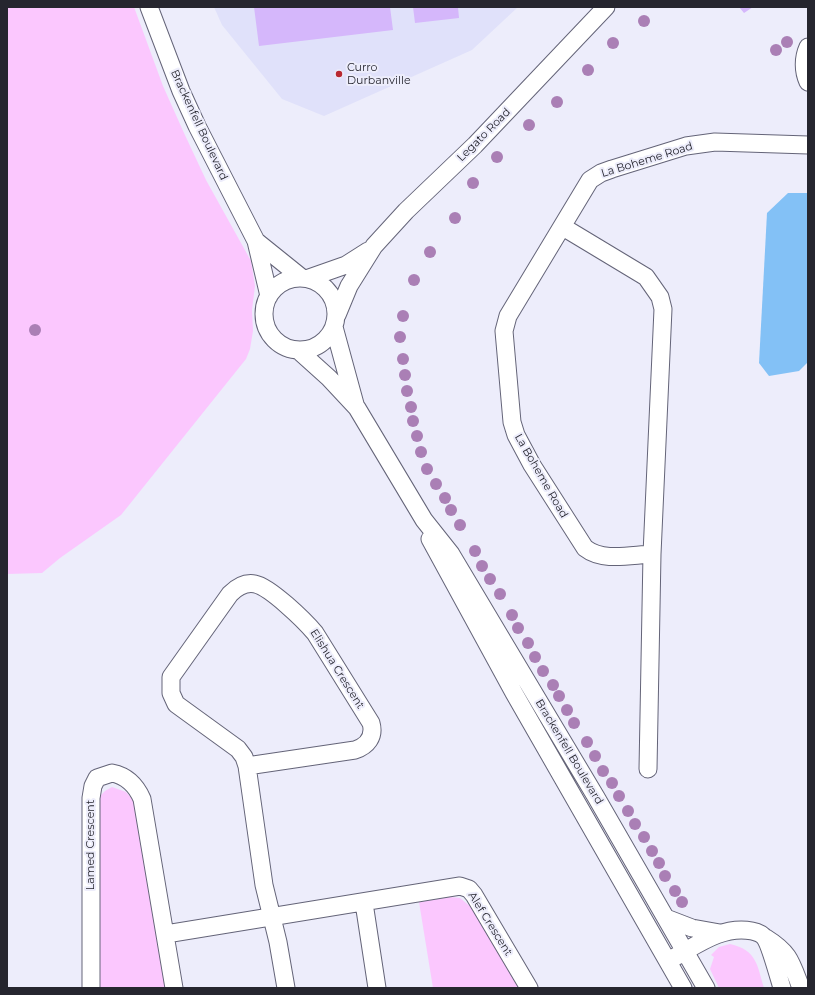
<!DOCTYPE html>
<style>
body{margin:0}
#map{position:relative;width:815px;height:995px;overflow:hidden;background:#ededfb;font-family:Montserrat,sans-serif}
canvas{display:block}
.frame{position:absolute;inset:0;border:8px solid #26262f;pointer-events:none}
</style>
<div id="map">
<canvas width="815" height="995"></canvas>
<div class="frame"></div>
</div>
<script>
const ctx = document.querySelector('canvas').getContext('2d');
ctx.lineJoin = 'round';
function fill(path, color) { ctx.fillStyle = color; ctx.fill(path, 'evenodd'); }
function trace(path, color, width, dash) { ctx.strokeStyle = color; ctx.lineWidth = width; ctx.lineCap = dash ? 'butt' : 'round'; ctx.setLineDash(dash || []); ctx.stroke(path); }
function label(font, color, halo, rows, align = 'center') {
  ctx.font = font + ' Montserrat,sans-serif'; ctx.lineWidth = 4; ctx.setLineDash([]); ctx.textBaseline = 'middle'; ctx.strokeStyle = halo; ctx.fillStyle = color; for (const [text, x, y, turn = 0] of rows) {
    ctx.save(); ctx.translate(x, y); ctx.rotate((+turn || 0) * Math.PI / 180); ctx.textAlign = isNaN(turn) ? turn : align; if (halo) ctx.strokeText(text, 0, 0); ctx.fillText(text, 0, 0); ctx.restore();
  }
}
fill(new Path2D(`
 M214,7h304l-46,43 -148,66 -42,-17 -60,-74z`), '#e0e1fa');
fill(new Path2D(`
 M7,7h127l29,79 21,47 22,47 45,81 4,25 -3,24 1,21 -3,18 -4,10 -125,156 -61,43 -18,15 -35,1z
 M112,787l14,5 9,10 32,186h-69l2,-192 5,-5z
 M450,897l10,1 11,9 49,81h-87l-14,-86z
 M730,944c27,6 27,21 34,44h-45l-9,-19 4,-12 -3,-2 8,-8z`), '#fbc7fe');
fill(new Path2D(`
 M788,193h20v169l-9,9 -30,5 -10,-13 8,-150z`), '#83c1f6');
fill(new Path2D(`
 M254,7h136l3,23 -134,16z
 M413,7h45l1,11 -44,5z
 M739,7h14l-9,6z`), '#d5b7fb');
const minor = new Path2D(`
 M149,7l32,84 16,35 59,115 13,55
 M808,47c-5,11 -5,24 0,35
 M563,227l83,50 14,20 3,12 -11,245 -4,215
 M256,241l46,37
 M264 314a36 36 0 1 1 72 0a36 36 0 1 1-72 0Z
 M309,278l37,-13 22,-14
 M337,315l12,-29 25,-40 32,-35 69,-66 131,-138
 M334,327l21,77
 M299,351l30,27 28,30 67,112 27,34 145,243 110,191
 M430,539l84,154 169,295
 M652,554c-22,1 -49,8 -67,-6l-53,-83 -16,-30 -4,-13 -8,-91 4,-15 82,-136 11,-7 11,-4 74,-23 29,-4 93,3
 M247,766l108,-16c12,-4 20,-13 16,-27l-56,-90c-11,-13 -45,-46 -60,-49 -10,-2 -19,4 -25,10l-59,83v16l5,11 62,45 6,8 3,9 17,119 14,57 8,46
 M364,903l13,85
 M666,918l26,10 28,5
 M166,934l294,-48 9,3 5,6 55,93
 M766,938c24,15 25,24 35,50
 M675,957c23,-13 49,-32 77,-26 5,1 10,3 13,7 5,7 14,40 17,50
 M91,988v-190l2,-12 4,-8 15,-5c15,3 24,12 30,26l32,189`);
trace(minor, '#646478', 19);
trace(minor, '#fff', 17);
ctx.fillStyle = '#aa7fb5';
for (const [x, y] of [
 [644,21],
 [787,42],
 [613,43],
 [776,50],
 [588,70],
 [557,102],
 [529,125],
 [497,157],
 [473,183],
 [455,218],
 [430,252],
 [414,280],
 [403,316],
 [35,330],
 [400,337],
 [403,359],
 [405,375],
 [407,391],
 [411,407],
 [413,421],
 [417,436],
 [421,452],
 [427,469],
 [436,484],
 [445,498],
 [451,510],
 [460,525],
 [475,551],
 [482,566],
 [490,579],
 [500,594],
 [512,615],
 [518,628],
 [528,643],
 [535,657],
 [543,671],
 [553,685],
 [559,696],
 [567,710],
 [574,723],
 [587,742],
 [595,756],
 [603,771],
 [612,783],
 [619,796],
 [628,811],
 [635,824],
 [644,837],
 [652,851],
 [659,863],
 [665,876],
 [675,891],
 [682,902]
]) { ctx.beginPath(); ctx.arc(x, y, 6, 0, 2 * Math.PI); ctx.fill(); }
for (const [x, y, r, color] of [
 [339,74,4,"#b82831"]
]) { const dot = new Path2D(); dot.arc(x, y, r, 0, 2 * Math.PI); ctx.fillStyle = color; ctx.fill(dot); trace(dot, '#ededfb', 1.5); }
label('11px', '#26262f', '#ededfb', [
 ["Curro",347,68],
 ["Durbanville",347,81]
], 'left');
label('11px', '#26262f', '#ededfb', [
 ["Brackenfell Boulevard",199,125,65],
 ["Legato Road",484,135,-45],
 ["La Boheme Road",647,160,-17],
 ["La Boheme Road",541,476,60],
 ["Elishua Crescent",337,669,58],
 ["Brackenfell Boulevard",569,752,59],
 ["Lamed Crescent",91,845,-90],
 ["Alef Crescent",490,924,58]
]);
</script>
